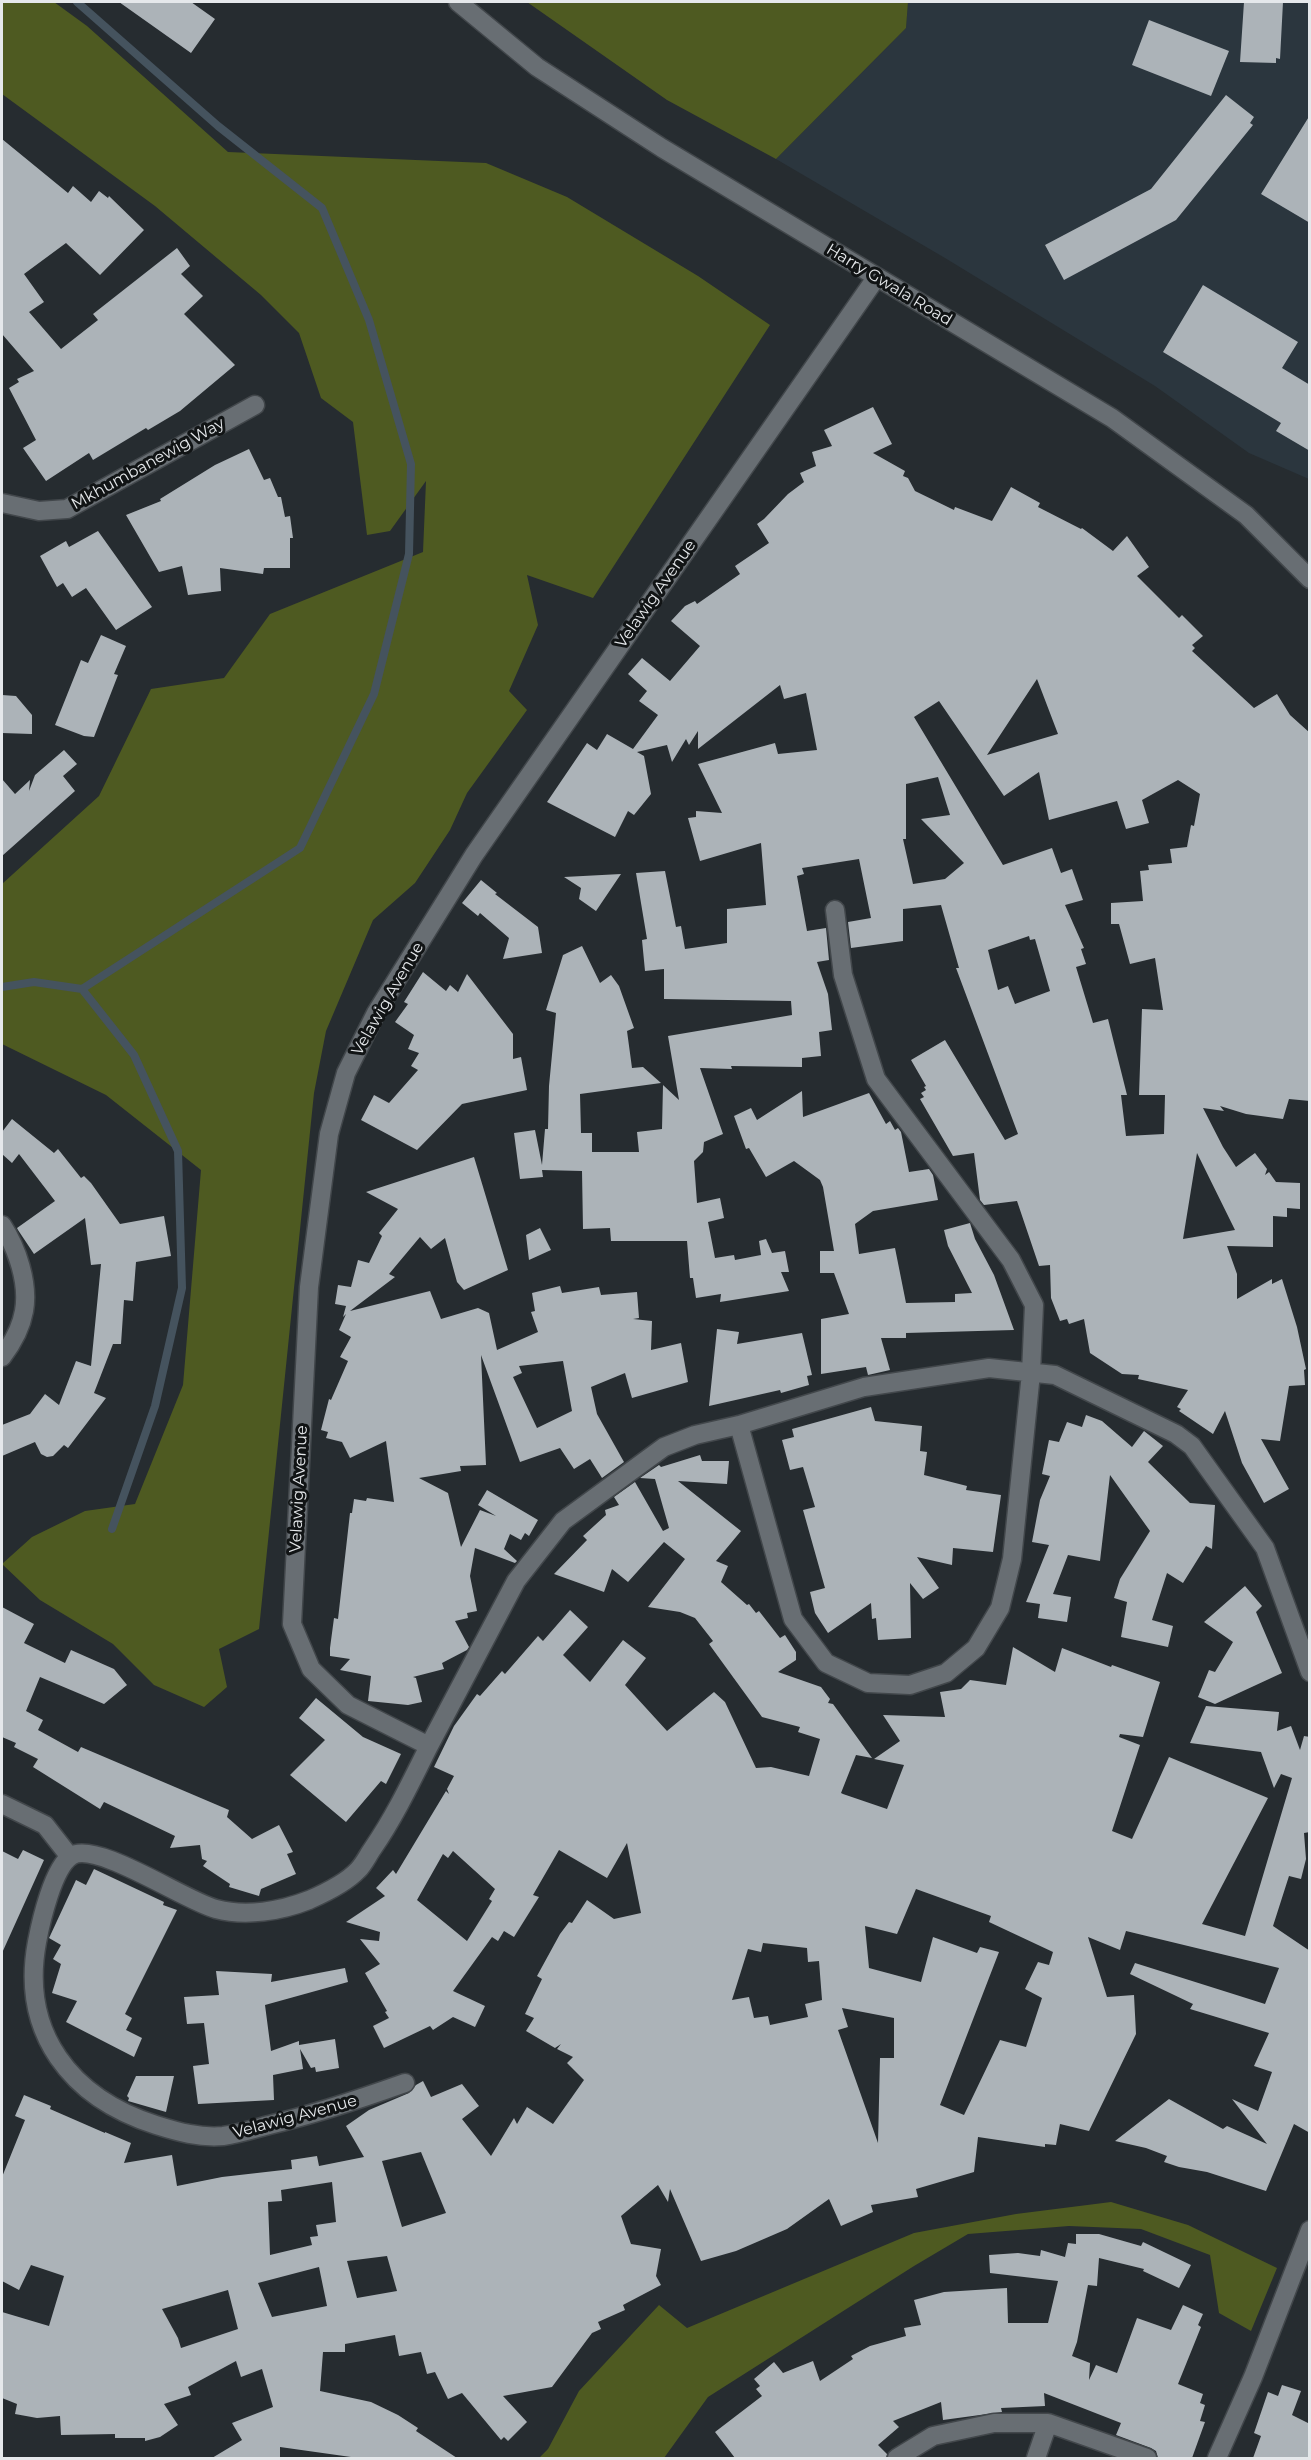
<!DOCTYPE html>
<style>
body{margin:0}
#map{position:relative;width:1311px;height:2460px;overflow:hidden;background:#262c30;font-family:Montserrat,sans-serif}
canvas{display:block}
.frame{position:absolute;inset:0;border:3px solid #e5e8eb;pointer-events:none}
</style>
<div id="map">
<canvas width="1311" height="2460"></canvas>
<div class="frame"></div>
</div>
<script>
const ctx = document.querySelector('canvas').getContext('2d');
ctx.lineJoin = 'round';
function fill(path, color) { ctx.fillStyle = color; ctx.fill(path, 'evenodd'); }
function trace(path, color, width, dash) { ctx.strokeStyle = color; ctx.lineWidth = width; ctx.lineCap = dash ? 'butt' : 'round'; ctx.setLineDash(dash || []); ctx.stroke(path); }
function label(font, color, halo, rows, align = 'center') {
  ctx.font = font + ' Montserrat,sans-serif'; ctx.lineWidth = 6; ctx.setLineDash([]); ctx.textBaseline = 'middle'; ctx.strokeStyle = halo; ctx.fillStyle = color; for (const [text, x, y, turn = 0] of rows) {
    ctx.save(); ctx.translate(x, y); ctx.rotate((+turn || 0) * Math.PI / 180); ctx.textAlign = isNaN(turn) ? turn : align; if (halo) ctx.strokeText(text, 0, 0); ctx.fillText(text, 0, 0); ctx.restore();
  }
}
fill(new Path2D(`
 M908,2h401v477l-60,-26 -94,-67 -210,-128 -169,-99 130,-131z`), '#2b363e');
fill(new Path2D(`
 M2,2h52l33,24 141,126 258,11 81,34 131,79 72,49 -177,273 -66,-23 11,50 -29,66 18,19 -60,83 -17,37 -35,53 -42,37 -47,111 -12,62 -55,536 -40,20 8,38 -23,20 -50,-22 -41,-41 -73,-44 -38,-36 30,-27 53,-26 50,-7 48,-119 18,-215 -95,-75 -104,-51v-160l97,-88 52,-107 73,-11 46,-64 153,-62 3,-71 -36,50 -23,4 -14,-113 -32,-24 -22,-65 -38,-38 -106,-89 -153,-112z
 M527,2h381l-2,26 -130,131 -109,-59z
 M1111,2202l77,23 89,43 -26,63 -32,-18 -9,-58 -69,-26 -72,-3 -101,8 -54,32 -206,131 -44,61h-125l9,-9 31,-58 80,-86 28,23 227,-95 102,-19z`), '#4e5a21');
trace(new Path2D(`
 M77,2l141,124 104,82 47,112 42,144 -2,90 -35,140 -74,154 -218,141 52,66 44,96 4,137 -27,118 -43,123
 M2,987l32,-5 48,7`), '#45535e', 8);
fill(new Path2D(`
 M119,2h72l24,17 -24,34z
 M1244,2h39l-3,57 -4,-1v5l-36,-1z
 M1149,20l80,31 -18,45 -79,-31z
 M1226,95l28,22 -4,6 3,2 -77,95 -112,60 -19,-35 106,-56z
 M1310,115v108l-49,-29z
 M2,139l66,54 5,-7 18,16 8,-11 9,7 1,-2 35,34 -44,45 -34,-32 -42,31 20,28 -15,10 32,37 37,-29 -5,-6 84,-66 13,18 -9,8 22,22 -19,18 51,51 -55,46 -32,19 -2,-2 -53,32 -4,-7 -43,28 -23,-33 13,-8 -27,-52 10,-6 -2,-3 17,-8 -32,-37z
 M1203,285l95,57 -16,26 28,17v66l-34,-20 5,-8 -118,-71z
 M873,407l19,37 -19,9 32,18 -2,5 5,2 7,13 39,19 1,-3 37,14 19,-34 29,16 -2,4 43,22 1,-1 31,23 14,-15 22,31 -12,9 42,42 3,-3 21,21 -11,9 3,3 -3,3 62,57 23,-14 13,21 20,18v368l-21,-2 -6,20 -37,-5 -26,-8 4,5 -21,-3 20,39 13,20 19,-14 12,16 -2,6 4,-3 7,10 24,1v26l-13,-1v9l-14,-1v31l-46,-1 10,28v25l35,-20v5l10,-5 15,48 9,42 -2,1 1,15 -16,1 -9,55 -19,-2 28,50 -25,14 -22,-40 -17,-52 -12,23 -34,-23 2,-2 -4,-2 11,-17 -50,-11 1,-4 -17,-1 -32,-21 -6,-34 -15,5 -2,-5 -7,2 -9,-23 -1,-33 -11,1 -22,-65 -33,4 -4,-5 -6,-47 -21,3 -33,-57 4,-2 -3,-4 5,-3 -2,-3 2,-1 -15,-26 34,-20 60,100 13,-6 -62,-166h3l-18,-63 -38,4v32l-52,7 -3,-26 23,-4 -12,-59 -57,9 2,6 -7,2 10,55 19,-3 3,32 -12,2 11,32 4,36 -13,2 2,24 -19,2v9l-71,-1 1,3 -32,-1 23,66 -19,8 -1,10 -9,9 3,42 23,-5 4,20 -16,4 7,36 19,-3 1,5 26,-5 -2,-14 7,-2 6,14 13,-2 4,21h-8l8,19 -69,11 1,-8 -25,4 -3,-20h-3l-3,-37h-76l-1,-13 -27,1 -1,-58 -40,-1 1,7 -23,2 -6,-46 21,-3 7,35 3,-36h3l1,-43 7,-73 -10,-3 17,-55 19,-9 18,37 11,-8 8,11 15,42 -7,3 5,37 11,-1 18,16 -81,11 1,39h11v19h47l-2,-20 25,-3 1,-44 16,15 -11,-64 124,-21 -1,-14 -127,-2v-30l-19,2 -3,-31 5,-1 -11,-66 29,-2 11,56 5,-1 4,23 42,-6v-34l39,-4 -5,-62 -61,18 -12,-43 8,-1v-6l26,2 -24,-49 77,-21 3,11 39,-4 -11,-57 -22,6 -4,-14 -82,64v-18l-9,14 -3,-6 -14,23 -5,-17 -30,7 7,4 7,38 -17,21 -6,-4 -13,26 -68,-35 40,-59 10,7 10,-16 26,15 25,-34 -19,-14 8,-10 -19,-17 14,-16 28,23 30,-35 -29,-25 14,-15 10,-5 2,3 43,-30 -5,-8 34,-23 -12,-19 7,-5 24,-25 16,-12 -4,-9 16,-7 -4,-14 20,-6 -8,-16zM1037,679l21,55 -71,21zM939,701l65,95 35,-24 10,48 68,-19 9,28 23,-6 -7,-23 36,-20 22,14 -6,32 -3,-1 -4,22 -17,2 2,14 -24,2 1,5 -9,1 3,30 -32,2v21h8l11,40 25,-6 8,52 -21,-1 -3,86h26l-1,39 -38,2 -5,-41h6l-19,-76 -15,4 -17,-56 10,-3 -5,-15 3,-1 -19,-43 18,-5 -11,-31 -11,4 -9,-25 -49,17 -89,-148zM938,777l12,38 -29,4 43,44 -19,16 -32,5 -10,-45h3v-55zM1029,936l1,4 5,-1 15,52 -35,13 -7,-18 -10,4 -10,-40zM1197,1153l38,77 -52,9z
 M249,449l15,31 6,-2 8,19h3l4,20 5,-1 3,22h-3v30h-26l-1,6 -43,-6 1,23 -33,4 -6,-29 -23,6 -33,-57 35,-14 -1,-2 55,-34z
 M98,531l54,76 -36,23 -30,-42 -14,9 -9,-14 -6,4 -17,-31 26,-15 3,6z
 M101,635l25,11 -12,28 4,1 -24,62 -10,-1 -29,-11 26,-65 7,3z
 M2,695l14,1 16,19v19l-30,-1z
 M64,750l13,14 -14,12 12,15 -73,65v-77l13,15 15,-14 -1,11 6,-16z
 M621,874l-25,37 -17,-12 2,-11 -17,-11z
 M481,880l16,13 -2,1 43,33 4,26 -39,6 6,-21 -29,-25 -2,3 -16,-13z
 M423,972l23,19 4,-6 8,7 9,-18 46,60v25l8,-2 6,33 -65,14 -45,46 -56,-30 13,-25 15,8 29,-33 -7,-4 8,-13 -11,-4 6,-14 -19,-13 13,-18 -4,-2z
 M802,1091l1,26 66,-24 17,31 4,-3 5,9 3,-2 3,4 8,40 20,-3 4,6 5,25 -65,11 -18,13 4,30 36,-6 11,55 49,-1v-8l17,-1 -24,-47 -4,-16 26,-7 5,16 19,36 20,55 -108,3v5h-25l9,32 -22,5 -2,-8 -45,7v-55l28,-5 -15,-41h-14v-22h14l-11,-64 -3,-7 -26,-19 -28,16 -17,-29 -3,1 -12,-33 17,-8 6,12z
 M12,1119l42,34 4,-4 23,29 3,-2 7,7 29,41 44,-8 7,40 -35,6 -3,39 -9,-1 -3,44h-8l-19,49 12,5 -38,50 -4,-3 -11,11 -6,1 -6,-3 -6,-12 -33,14v-31l28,-11 15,-20 14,11 17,-44 15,5 10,-102 -10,1 -6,-47 -51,36 -16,-24 -1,-2 38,-27 -36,-47 -7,9 -10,-9v-22z
 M474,1157l34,113 -44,20 -7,-8 -12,-44 -14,11 -11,-12 -31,37 6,3 -45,34 80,-20 11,28 37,-11 11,5 8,37 41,-18 -7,-20 4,-1 -3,-18 28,-7 2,7 37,-6 2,8 36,-3 2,26 -6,1 19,2 -1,29 30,-7 7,39 -56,16 -7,-25 -34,14 6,27 27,48 -22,16 -12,-19 -16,10 -14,-21 -40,14 -39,-107 5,110 -26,1 1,5 -42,7 29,15 13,54 19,-37 16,6 -18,-11 9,-15 51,30 -9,16 -4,-3 -4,7 -11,-6 -6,15 13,12 -2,2 -40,-15 -5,28 7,35 -10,2 1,5 -13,3 14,26 -2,3 -25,13 2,6 -31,8 3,1 6,24 -14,3 -40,-4 3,-25 -31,-6 10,-11 -20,-3v-8l4,-30 4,1 12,-106h2l2,-14 12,2 1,-3 27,4 -8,-61 -36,17 -8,-16 -16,-4 2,-6 -7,-2 8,-31 2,1 17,-39 -8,-4 11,-20 -12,-7 7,-16 -3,3 3,-11 -11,-2 3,-19 13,2 7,-27 11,3 13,-27 -3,-3 19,-24 -32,-17zM563,1361l9,50 -35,17 -24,-51 9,-4 -3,-7z
 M540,1228l11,22 -22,10 -3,-25z
 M717,1329l22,3 -2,12 65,-11 10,42 -5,1 2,9 -28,8 -1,-3 -71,16z
 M871,1407l4,14 47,5 -2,25 7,1 -3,23 43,11 -1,4 35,5 -8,57 -40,-4 -1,17 -35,-8 22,31 -16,11 -13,-16 1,55 -33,2 -2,-22 -4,1 -1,-16 -43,30 -13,-20 -5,-21 15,-4 -22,-78 12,-3 -12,-40 -13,3 -8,-30 12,-3 -2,-8z
 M1086,1415l16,6 30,26 12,-16 19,15 -15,16 42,41 25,2 -3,44 -6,-3 -23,37 -16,-10 -15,47 21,6 -5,21 -47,-10 6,-35 -13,-4 6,-19 30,-48 -40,-56 -10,86 -32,-6 -15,39 18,3 -4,25 -29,-4 2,-14 -14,-2 23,-57 -17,-3 8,-42 10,-24 -8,-2 7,-34 10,2 8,-20 15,5z
 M700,1455l2,6h27l-2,23 -49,-3 63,50 -25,30 12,5 -7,16 26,23 2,-1 7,9 3,-2 21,27 5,-3 11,17v8l-18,12 43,15 9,12 -2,4 5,1 39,54 -16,-3 -15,38 2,1 44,15 17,-44 -30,-6 26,-18 -17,-26 62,2 -5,-25 21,-3 9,-9 36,5 7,-38 42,25 7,-24 49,19 1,-2 48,17 -17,55 -23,-3 -1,3 21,8 -28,86 20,8 37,-82 99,41 -66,126 43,12 47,-158 -11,-4 -7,14 -13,-36 -71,-9 16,-37 73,6 -2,19 14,-5 9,24 4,-14 6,1v95l-6,1 2,26 -5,20 -12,-3 -16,50 37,25v182l-16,-9 -28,67 -59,-19 -28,-5 -15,-5 3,-6 -21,-8 -31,-7 54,-42 54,30 4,-3 40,18 -35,-45 26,12 14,-39 -18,-6 15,-33 -79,-24 3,-5 -63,-30 5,-11 130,41 14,-36 -153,-37 -6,19 -32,-13 19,60 27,-2 2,39 -47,97 -29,-7 -4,21 -11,-1v3l-67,-10 -4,35 -58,17 2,8 -47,8 2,7 -32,14 -12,-27 -42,30 -51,22 -35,10 -31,-72 -2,13 -10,-17 -37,31 10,28 30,5 -5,27 5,9 -38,20 2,5 -27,12 3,7 -9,4 -40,54 -49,9 24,26 -19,19 -4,-4 -3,3 -39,-47 -14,6 -13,-27 -8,2 -6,-22 -22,4 -4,-21 -50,9v8h-22l-3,39 51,11 27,13 20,13 -2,3 41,27h-99l-78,-11v11h-68l30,-18 -10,-17 41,-16 -11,-38 -21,8 -5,-16 -48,26 3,8 -27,9 14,21 -18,12 -15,4v-3h-30v-4l-54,1 -1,-19 -23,2 -22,-4 2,-10 -15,-6v-86l47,14 15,-50 -33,-11 -12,25 -17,-9v-104l23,-57 -10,-4 9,-21 27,11 -1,3 55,24v-1l26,11 -7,20 48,-8 5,31 45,-9 70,-8 -1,-9 26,-4 2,10 45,-9 -18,-31 23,-16 40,-17 7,-8 7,-4 8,16 31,-13 17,22 -17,13 29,37 23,-38 3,6 10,-17 26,17 31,-44 -17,-17 6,-6 -16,-8 4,-5 -6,4 -29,-17 8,-13 -9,-4 17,-35 -5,-3 23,-42 9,-12 3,1 15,-23 27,19 27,-6 -14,-70 -20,35 -48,-28 -26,45 6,2 -25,40 -10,-6 -6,10 -6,-4 -39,54 32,15 -10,21 -22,-10 -20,13 -3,-4 -46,22 -11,-22 16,-8 -4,-6 2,-1 -22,-38 15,-9 -20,-25 19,2 1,-9 -34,-10 39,-26 -9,-8 17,-18 3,4 50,-83 3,3 -2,-5 7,-13 -20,-9 20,-41 23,-32 3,2 22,-25 3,3 33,-38 5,5 27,-31 18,17 -25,28 27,27 33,-42 23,18 -21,27 42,46 47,-39 11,10 31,66 15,-1 38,9 11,-37 -22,-7 2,-5 -38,-10 -53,-73 4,-3 -18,-23 -15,-6 -32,-5 37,-48 -21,-17 -36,40 -16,-13 -8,23 -50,-18 33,-34 -4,-4 23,-21 -1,-5 14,-5 -5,-8 21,-15 28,49 6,-3 -14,-49 -15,-1 19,-13 2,2zM453,1851l42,38 -6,10 3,2 -25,40 -50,-41 26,-46 5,4zM916,1889l75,27 -2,6 64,30 -4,13 -11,-3 -13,27 17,9 -16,49 -26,-7 -36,75 -24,-10 59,-153 -19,-5 -3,6 -44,-16 -12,45 -52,-14 -4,-42 32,8zM763,1943l44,5 1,14 11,-1 3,39 -17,4 3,13 -38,8 -2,-9 -14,2 -5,-21 -17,3 16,-51 13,3zM842,2008l52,10v40h-14l-2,85 -40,-113 10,-3zM421,2152l25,61 -44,14 -20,-66zM332,2182l4,40 -20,3 2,11 -8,1 2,8 -42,10 -2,-53 14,-1 -1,-11zM387,2256l10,35 -40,7 -10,-37zM319,2267l8,39 -55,11 -14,-34zM228,2290l10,39 -57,19 -3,-10 -16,-29z
 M1245,1586l17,20 -6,6 26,61 -67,31 -17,-7 11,-27 6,2 18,-30 -29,-20z
 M2,1607l32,17 -10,19 41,20 6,-13 43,19 13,16 -23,19 -64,-27 -14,34 17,9 -5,10 40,22 3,-5 148,63 -2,7 25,22 27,-14 14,27 -6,2 9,20 -35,15 -2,7 -30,-9 1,-3 -27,-18 4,-5 -5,-2 -2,-14 -30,3 5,-12 -71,-34 -4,7 -67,-42 5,-8 -24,-12 2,-4 -14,-6z
 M316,1698l47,39 38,17 -15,30 -5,-3 -35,41 -56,-47 35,-35 -26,-22z
 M23,1850l21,10 -42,93v-102l16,8z
 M94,1869l70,33 -1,3 14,5 -52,104 7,4 -6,12 16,8 -8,19 -68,-35 11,-21 -25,-8 9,-29 -8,-5 8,-14 -12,-7 1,-2 26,-56 10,5z
 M345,1968l3,14 -83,23 6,46 28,-10v4l36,-6 4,29 -23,4 -1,-5 -4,1 -11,-19 3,20 -30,6 1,25 -76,4 -5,-38 16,-2 -5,-41 -17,1 -3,-27 35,-2 -3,-24 56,3 -1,8z
 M136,2076h38l-8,36 -38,-11 1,-3 -2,-2z
 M1076,2234h23l42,12 2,-4 48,23 -12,23 -36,-17 1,-2 -45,-11 -2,28 -9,-1 -11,57 -5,14 18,7 -1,17 7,-15 21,8 20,-55 34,12 12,-25 20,9 -5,11 3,2 -23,57 25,10 -3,9 5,2 -5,16 5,1 -13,36h-34l-2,-7 -5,-3 -35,-13 5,-12 -77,-30 1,13 -44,2 1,4 -59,8 -2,-18 -48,19 6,6 -21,18 9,9 -1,4h-151l-20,-26 47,-36 -6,-7 4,-3 -6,-7 20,-17 9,11 30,-12 7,20 33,-22 -2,-3 19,-10 36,-10 -2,-8 17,-3 -7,-25 30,-8 63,-4 1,35h40l10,-42 -68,-8 -1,-18 29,-2 22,3 1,-6 24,7 3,-14 8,1z
 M1282,2385l19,6 -9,24 18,9v34h-57l8,-22 -7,-3 14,-41 10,4z`), '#acb3b8');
const street = new Path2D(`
 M2,503l37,8 28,-2 188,-104
 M2,1225c15,23 27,58 22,86 -3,17 -12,33 -22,46
 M739,1425l54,194 33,44 42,20 42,2 36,-12 30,-25 24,-40 12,-49 19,-186 3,-68 -23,-45 -135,-181 -33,-104 -8,-65
 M429,1746l87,-165 47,-60 101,-74 31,-12 44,-10 125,-38 125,-19 66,7 121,59 16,12 73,102 45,124
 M2,1804l43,21 25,32
 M405,2083c-45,16 -89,31 -136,42 -15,4 -31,9 -46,11 -23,2 -45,-4 -67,-11 -85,-27 -136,-92 -119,-183 4,-21 16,-74 34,-86 25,-16 114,45 145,53 30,8 65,2 93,-9 16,-7 37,-17 49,-30 6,-6 10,-15 15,-22 22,-32 38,-66 56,-102l-81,-41 -37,-36 -19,-45 17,-337 20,-153 17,-61 30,-60 98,-158 402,-577
 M897,2458l36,-22 61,-13h54l99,35
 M1036,2458l12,-35
 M1217,2458l36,-81 57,-147`);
const secondary = new Path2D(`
 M458,2l79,65 125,81 450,270 134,97 64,64`);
trace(street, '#42474b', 21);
trace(secondary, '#42474b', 21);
trace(street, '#686e73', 18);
trace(secondary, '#686e73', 18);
label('16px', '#e5e8eb', '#111415', [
 ["Harry Gwala Road",889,285,31],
 ["Mkhumbanewig Way",148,464,-29],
 ["Velawig Avenue",656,594,-55],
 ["Velawig Avenue",388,999,-60],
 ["Velawig Avenue",299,1489,-87],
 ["Velawig Avenue",295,2117,-15]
]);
</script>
